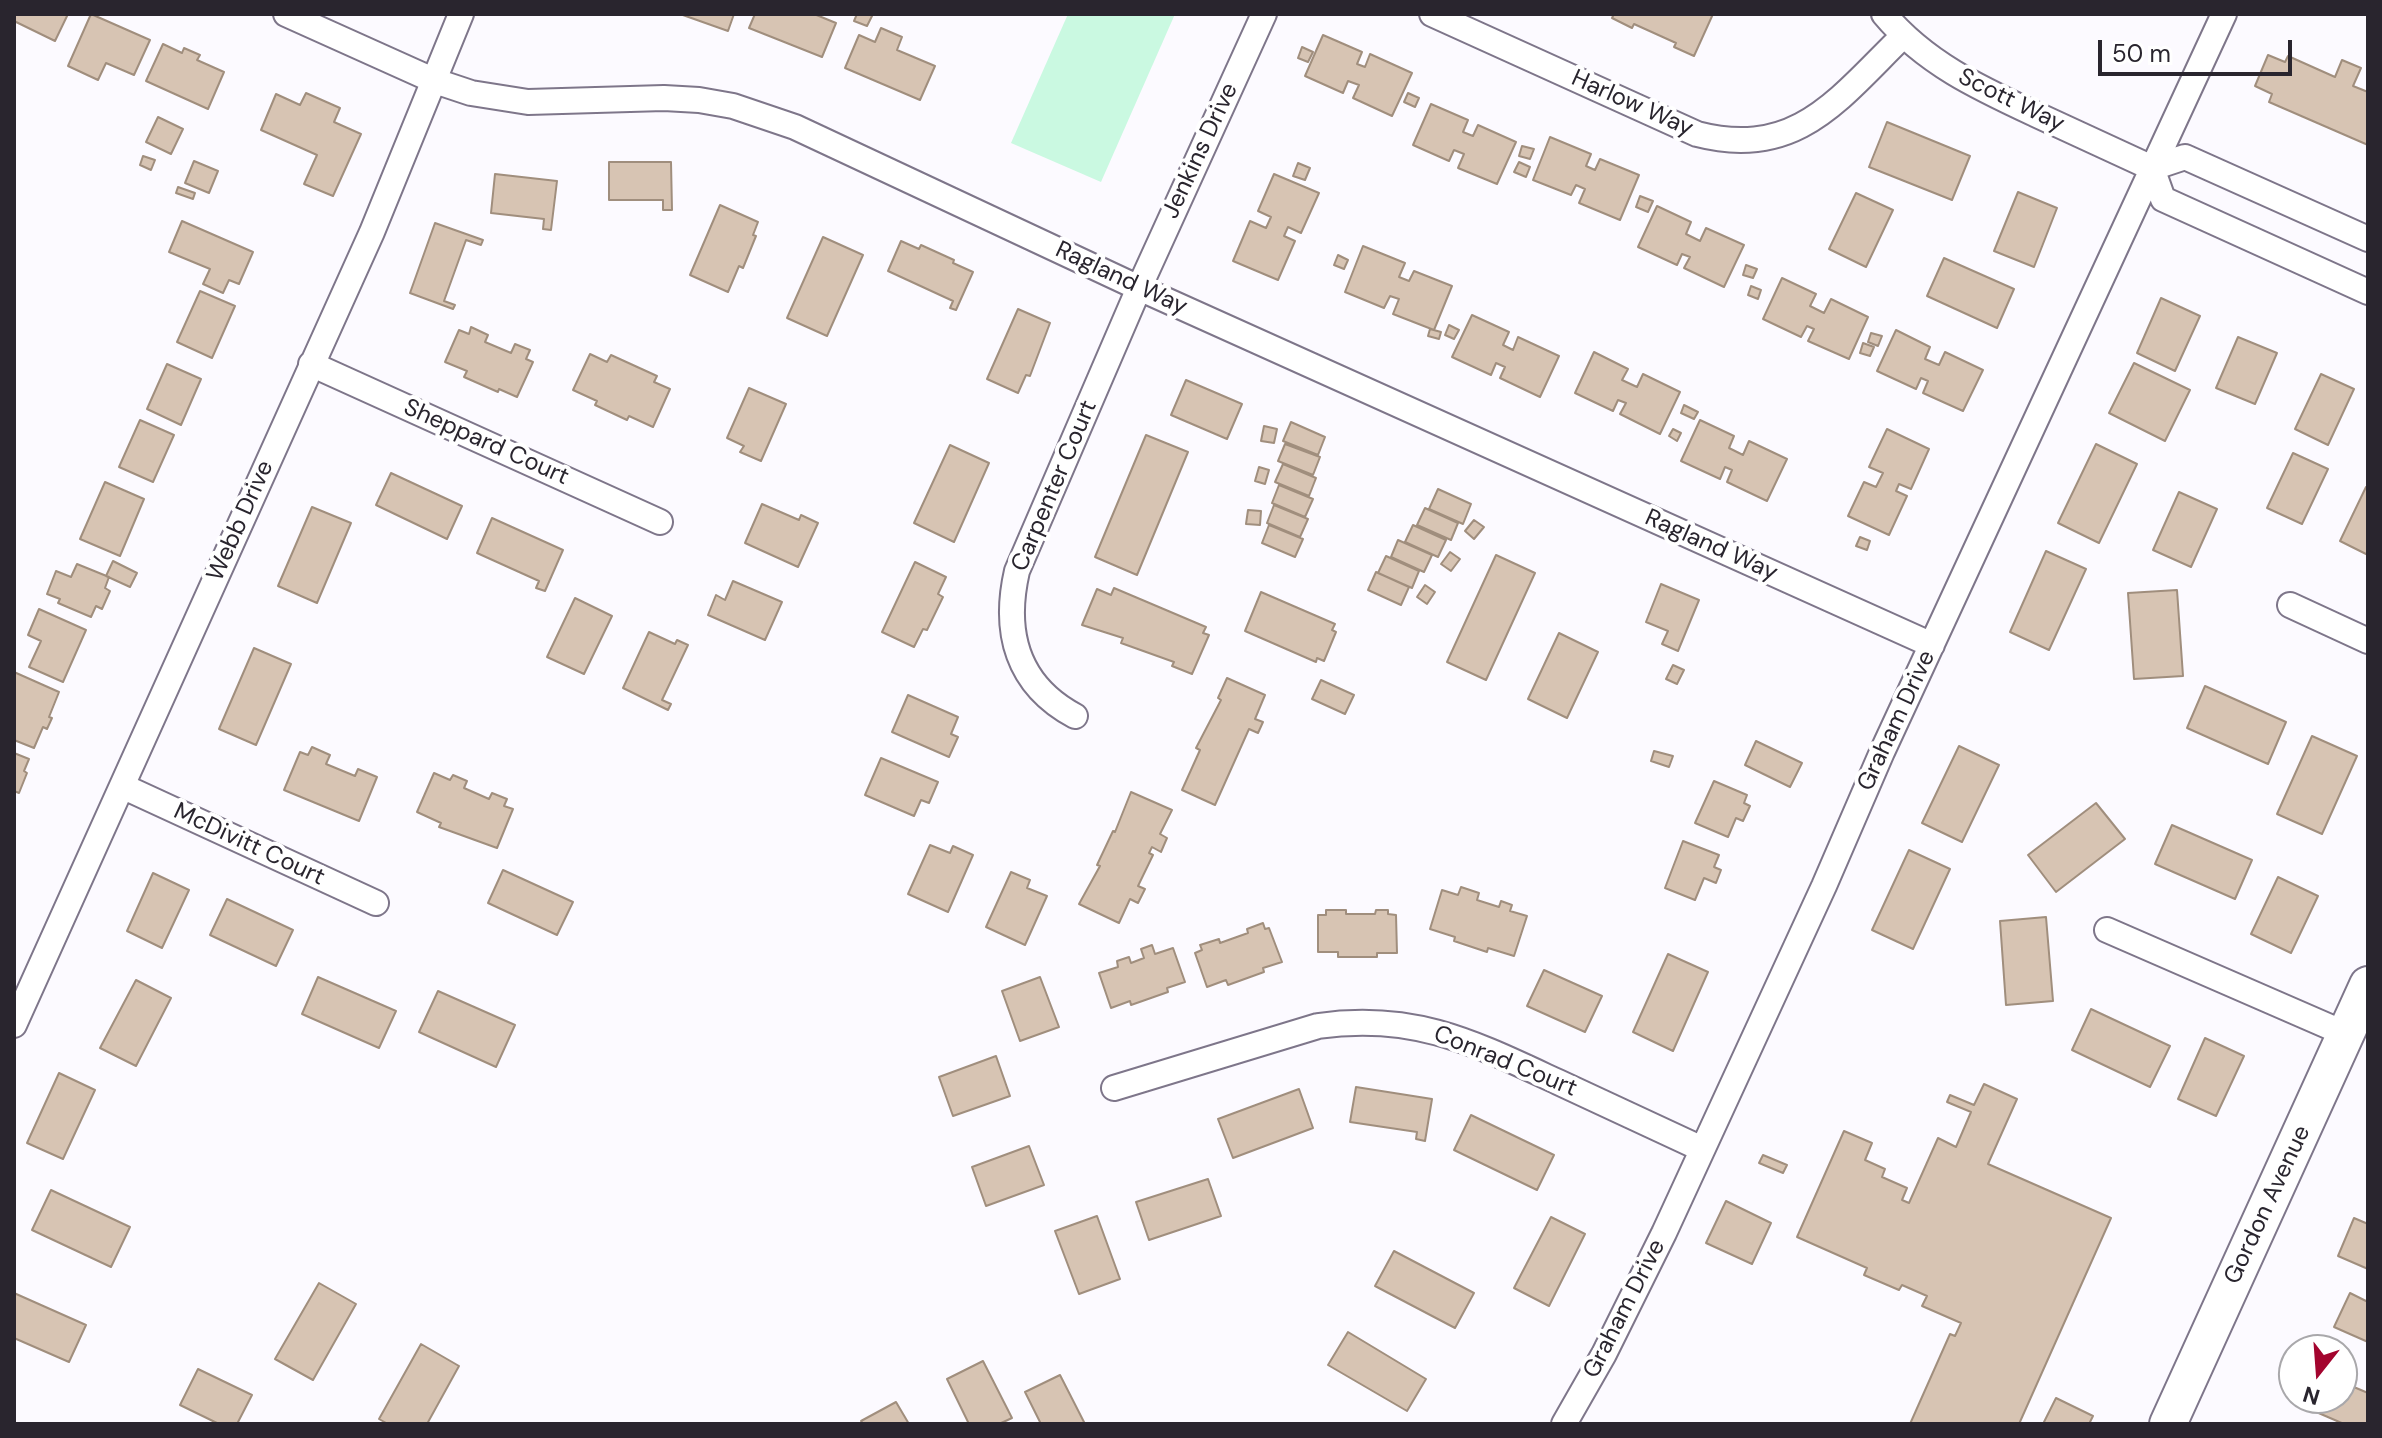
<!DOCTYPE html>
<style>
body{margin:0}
#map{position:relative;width:2382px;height:1438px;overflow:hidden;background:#fcfaff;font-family:"DM Sans",sans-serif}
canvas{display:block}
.frame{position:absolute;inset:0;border:16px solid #29252e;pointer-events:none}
.north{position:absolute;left:2278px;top:1334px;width:80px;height:80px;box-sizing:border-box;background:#fff;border:2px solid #a9a8ab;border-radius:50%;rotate:197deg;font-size:22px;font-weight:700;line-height:32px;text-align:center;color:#29252e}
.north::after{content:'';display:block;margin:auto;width:28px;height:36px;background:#a3042e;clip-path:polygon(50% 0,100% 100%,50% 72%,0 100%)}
.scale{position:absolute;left:2098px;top:40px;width:194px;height:36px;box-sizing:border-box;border:4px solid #29252e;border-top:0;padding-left:10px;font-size:24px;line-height:28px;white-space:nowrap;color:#29252e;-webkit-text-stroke:6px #fff;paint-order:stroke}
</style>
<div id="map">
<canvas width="2382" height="1438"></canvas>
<div class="frame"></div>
<div class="north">N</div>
<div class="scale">50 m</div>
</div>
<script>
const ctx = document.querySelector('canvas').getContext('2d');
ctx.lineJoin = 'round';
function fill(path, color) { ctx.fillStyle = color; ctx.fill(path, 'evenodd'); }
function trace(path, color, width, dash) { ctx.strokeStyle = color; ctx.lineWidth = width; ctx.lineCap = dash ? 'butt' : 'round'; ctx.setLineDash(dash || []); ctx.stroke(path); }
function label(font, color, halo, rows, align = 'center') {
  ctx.font = font + ' "DM Sans",sans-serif'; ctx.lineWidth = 8; ctx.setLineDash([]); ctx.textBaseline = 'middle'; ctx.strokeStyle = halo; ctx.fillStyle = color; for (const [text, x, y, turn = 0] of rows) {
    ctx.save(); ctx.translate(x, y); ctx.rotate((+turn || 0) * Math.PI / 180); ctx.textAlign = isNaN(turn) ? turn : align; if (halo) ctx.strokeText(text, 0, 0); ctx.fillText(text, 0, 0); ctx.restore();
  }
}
fill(new Path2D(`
 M1068,14h107l-74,168 -90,-39z`), '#caf9e1');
const building = new Path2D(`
 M14,14h54l-13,27 -41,-20z
 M91,14l59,26 -16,35 -28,-12 -8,17 -30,-14z
 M680,14h54l-6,17z
 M755,14h59l22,9 -14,34 -73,-29z
 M857,14h16l-6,12 -13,-5z
 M1614,14h99l-19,42 -20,-9 2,-4 -42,-19 -2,4 -20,-10z
 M881,28l21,9 -5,13 38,16 -15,34 -75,-32 14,-33 16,7z
 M1323,35l39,17 -5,12 8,3 5,-13 42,19 -20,43 -39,-18 6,-13 -11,-4 -5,12 -38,-17z
 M163,44l19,9 2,-5 16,7 -3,5 27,12 -16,37 -62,-28z
 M1302,47l11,5 -5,10 -10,-4z
 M2268,55l17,7 3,-6 47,21 7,-17 19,8 -8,18 15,6v53l-99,-43 3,-8 -17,-8z
 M306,93l34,15 -6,14 27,12 -28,62 -29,-12 13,-29 -56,-25 15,-36 24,11z
 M1408,93l11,5 -4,9 -11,-5z
 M1431,104l37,16 -5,12 10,4 5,-11 38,17 -19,42 -39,-16 6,-14 -10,-4 -5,11 -36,-16z
 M158,117l25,12 -12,25 -25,-12z
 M1887,122l83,34 -18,44 -83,-33z
 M1550,137l41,17 -5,12 9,4 5,-11 39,16 -19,45 -41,-17 6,-14 -9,-4 -5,10 -38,-15z
 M1522,146l12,3 -4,10 -11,-3z
 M143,156l12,4 -4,10 -11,-5z
 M194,161l24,10 -9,22 -24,-10z
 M609,162h62l1,48h-9v-10h-54z
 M1519,162l11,5 -4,10 -12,-5z
 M1298,163l12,5 -5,12 -12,-4z
 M495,174l62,7 -6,49 -8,-1 1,-10 -53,-6z
 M1274,174l45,19 -18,40 -13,-6 -4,9 11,5 -17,39 -45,-19 17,-40 16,7 5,-11 -13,-6z
 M178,187l17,6 -2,6 -17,-6z
 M2018,192l39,16 -23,59 -40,-16z
 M1856,193l37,17 -27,57 -37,-18z
 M1640,196l13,5 -5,11 -12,-5z
 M720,205l38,17 -5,13 3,1 -13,32 -4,-2 -11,26 -38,-17z
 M1657,206l34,16 -5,12 14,7 6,-13 38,17 -20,42 -40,-19 6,-11 -8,-3 -5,11 -39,-18z
 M182,221l71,31 -14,32 -10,-4 -6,13 -20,-9 7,-15 -41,-17z
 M435,223l48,17 -2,5 -15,-5 -22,61 11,4 -2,4 -43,-16z
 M823,237l40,18 -36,81 -40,-18z
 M901,241l18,8 2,-4 33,15 -1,3 20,9 -17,38 -6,-2 3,-7 -65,-30z
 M1363,246l42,17 -6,14 10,4 5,-10 38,15 -18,44 -41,-16 6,-15 -9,-3 -6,12 -39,-16z
 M1338,255l10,5 -4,9 -10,-4z
 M1944,258l70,31 -17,39 -70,-32z
 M1746,265l11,4 -4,9 -10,-3z
 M1782,278l34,16 -6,12 14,7 7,-14 37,18 -19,42 -41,-18 6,-12 -7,-3 -6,11 -38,-18z
 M1751,286l10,4 -3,9 -10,-4z
 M200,291l35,15 -23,52 -35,-16z
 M2161,298l39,18 -25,55 -38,-18z
 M1018,309l32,14 -20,53 -4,-1 -8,18 -31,-14z
 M1472,315l37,17 -6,13 10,5 5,-13 41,19 -19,41 -40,-19 5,-11 -9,-4 -5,12 -39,-18z
 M1449,325l10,5 -5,9 -9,-4z
 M471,327l17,8 -3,7 26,11 4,-9 15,6 -4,9 7,3 -16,35 -18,-8 -1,3 -34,-15 3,-6 -22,-9 14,-32 10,4z
 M1430,329l11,3 -2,7 -11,-3z
 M1896,330l34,17 -5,12 14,6 6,-13 38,18 -20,41 -40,-18 5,-12 -7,-3 -5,11 -39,-18z
 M1871,333l11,3 -4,10 -10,-4z
 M2238,337l39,16 -22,51 -39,-16z
 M1863,343l11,4 -4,9 -10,-3z
 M1594,352l34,17 -6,11 15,7 6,-13 37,18 -20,42 -40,-20 6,-11 -8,-3 -5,11 -38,-18z
 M590,354l17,8 4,-7 46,21 -3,6 16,7 -17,38 -24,-11 -2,4 -32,-15 2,-4 -24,-11z
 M2134,363l56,27 -25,51 -56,-28z
 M167,364l34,15 -20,46 -34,-16z
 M2321,374l33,15 -26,56 -33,-16z
 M1186,380l56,24 -15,35 -56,-24z
 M749,388l37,16 -25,57 -21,-9 4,-6 -17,-8z
 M1684,405l14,7 -4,7 -13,-6z
 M140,420l34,15 -21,47 -34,-15z
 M1700,420l34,16 -5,12 14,7 6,-14 38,18 -20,42 -40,-19 5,-12 -7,-3 -5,12 -39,-18z
 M1291,422l34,15 -7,18 -35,-14z
 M1264,426l13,3 -3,14 -13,-2z
 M1673,429l8,4 -4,8 -8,-5z
 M1887,429l42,20 -18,40 -12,-5 -3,7 11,5 -18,39 -41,-19 16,-34 12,5 7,-14 -14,-6z
 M1146,435l42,17 -51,123 -42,-18z
 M1285,444l35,13 -7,18 -35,-14z
 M2096,444l41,20 -38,79 -41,-20z
 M950,445l39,18 -35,79 -40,-19z
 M2293,453l35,16 -26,55 -35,-16z
 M1283,464l33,14 -7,18 -34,-14z
 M1259,467l10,3 -4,14 -10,-3z
 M391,473l71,33 -15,33 -71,-34z
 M105,482l39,17 -24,57 -40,-17z
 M1279,485l34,14 -8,18 -33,-14z
 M2366,487l2,1v67l-28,-14z
 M1438,489l33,15 -8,20 -34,-15z
 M2179,492l38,17 -26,58 -38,-17z
 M762,504l37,16 2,-5 17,8 -20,44 -53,-24z
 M1274,505l34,14 -8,18 -33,-14z
 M312,507l39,16 -34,80 -39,-17z
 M1425,508l33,15 -7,17 -34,-15z
 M1248,510l13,1 -1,14 -14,-1z
 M492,518l71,32 -18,41 -9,-3 3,-7 -62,-28z
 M1474,520l10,7 -10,12 -9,-8z
 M1269,525l34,14 -8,18 -33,-14z
 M1413,525l33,15 -8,17 -33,-15z
 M1860,537l10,4 -3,9 -11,-4z
 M1398,540l34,15 -8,17 -33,-15z
 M2046,551l40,18 -37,81 -39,-18z
 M1450,552l10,7 -9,12 -10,-7z
 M1496,555l39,18 -49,107 -39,-18z
 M1386,556l33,15 -7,17 -34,-15z
 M113,561l24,12 -7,14 -24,-11z
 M915,562l31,15 -8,17 5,3 -16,33 -4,-1 -9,18 -32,-15z
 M77,564l32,13 -4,11 5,3 -8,18 -6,-3 -5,11 -33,-14 2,-4 -13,-5 9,-23 15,6z
 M1376,572l33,15 -8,18 -33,-15z
 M733,581l49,21 -17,38 -57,-25 8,-20 9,5z
 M1661,584l38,16 -21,51 -16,-7 6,-13 -22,-9z
 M1425,585l10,7 -8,12 -10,-7z
 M1114,588l92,39 -3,6 6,2 -17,39 -20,-8 2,-4 -53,-19 2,-5 -41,-13 15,-36 14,6z
 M2177,590l6,86 -49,3 -6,-86z
 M1261,592l74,32 -3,6 4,2 -12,29 -7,-3 -1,4 -71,-31z
 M575,598l37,18 -28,58 -37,-17z
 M39,609l47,21 -23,52 -34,-15 12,-26 -13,-6z
 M649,632l26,12 2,-4 11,5 -26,55 9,4 -3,6 -45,-22z
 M1559,633l39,19 -31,66 -39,-19z
 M254,648l37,16 -35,81 -37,-16z
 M1673,665l11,5 -7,14 -11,-5z
 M14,672l45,20 -10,25 3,1 -5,11 -4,-2 -9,21 -20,-8z
 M1227,678l38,17 -10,24 8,3 -5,11 -9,-4 -34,76 -33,-15 18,-40 -4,-2 25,-48 -3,-2z
 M1321,680l33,15 -9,19 -33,-15z
 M2205,686l81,36 -18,42 -81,-36z
 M908,695l50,22 -7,17 7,3 -9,20 -57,-25z
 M2312,736l45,20 -35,78 -45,-20z
 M1756,741l46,22 -12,24 -45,-22z
 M1959,746l40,19 -37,77 -40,-19z
 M312,747l18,8 -4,9 29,12 3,-7 19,8 -18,44 -75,-31 16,-38 8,3z
 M1654,751l19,5 -4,11 -18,-6z
 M14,753l15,6 -5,12 3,2 -8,20 -5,-2z
 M881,758l57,24 -9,21 -8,-3 -7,16 -49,-21z
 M434,773l16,7 3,-5 14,6 -3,7 25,11 3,-6 15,6 -3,7 9,3 -16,39 -58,-21 2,-4 -24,-11z
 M1714,781l33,14 -3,8 6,3 -7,15 -7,-3 -8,19 -33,-14z
 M1131,792l41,18 -12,24 7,4 -6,14 -9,-5 -3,6 4,2 -15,31 7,3 -7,14 -8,-4 -11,24 -40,-19 21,-38 -3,-1 16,-34 2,1z
 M2096,803l29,36 -69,53 -28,-37z
 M2172,825l80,35 -17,39 -80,-35z
 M1683,841l36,14 -5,12 7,3 -5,13 -12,-5 -9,22 -30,-12z
 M930,845l20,8 3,-7 20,9 -25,57 -40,-18z
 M1909,850l41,19 -37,80 -41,-19z
 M503,870l70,32 -16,33 -69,-32z
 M1011,872l19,8 -3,8 20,8 -22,49 -39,-18z
 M153,873l36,17 -27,58 -35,-17z
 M2278,877l40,19 -27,57 -40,-19z
 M1461,887l18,6 -2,7 22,7 2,-6 11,4 -2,6 17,5 -13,40 -26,-8 -1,4 -33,-11 1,-4 -25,-8 12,-39 16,5z
 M227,899l66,31 -17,36 -66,-31z
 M1326,910h20v4h29l1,-4h12v4l8,1 1,38h-20v4h-39v-5h-20v-37h8z
 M2046,917l7,84 -47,4 -6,-84z
 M1263,923l2,6 4,-1 13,34 -19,6 1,4 -36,13 -2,-5 -19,7 -12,-34 7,-3 -2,-5 19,-6 1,4 28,-10 -1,-4z
 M1152,945l3,9 18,-6 12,34 -18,6 1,4 -37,13 -1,-4 -19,7 -12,-35 19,-6 -1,-6 12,-4 2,6 13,-5 -3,-9z
 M1668,954l40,18 -35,79 -40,-19z
 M1544,970l58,26 -17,36 -58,-26z
 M318,977l78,34 -17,37 -77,-34z
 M1040,977l19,50 -39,14 -18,-50z
 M136,980l35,18 -35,68 -36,-18z
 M438,991l77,34 -19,42 -77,-35z
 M2091,1009l79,37 -20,41 -78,-37z
 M2205,1038l39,18 -28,60 -38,-17z
 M996,1056l14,40 -57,20 -14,-39z
 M59,1073l36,17 -32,69 -36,-16z
 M1984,1084l33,15 -29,65 123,54 -92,206h-109l40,-90 5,2 6,-13 -39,-17 5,-10 -25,-11 -3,5 -35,-15 3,-7 -70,-31 47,-106 28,12 -7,17 20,9 -3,8 25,11 -5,12 7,3 29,-65 18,9 15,-35 -24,-10 3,-7 24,10z
 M1356,1087l76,12 -7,42 -9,-2 1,-7 -67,-10z
 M1299,1089l14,39 -80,30 -15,-39z
 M1471,1115l83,40 -17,35 -83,-40z
 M1029,1146l15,39 -58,21 -14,-39z
 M1763,1155l24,10 -4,8 -24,-10z
 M1208,1179l13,37 -72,24 -13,-38z
 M51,1190l79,37 -19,40 -79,-37z
 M1726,1201l45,22 -19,41 -46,-21z
 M1097,1216l23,63 -41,15 -24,-63z
 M1551,1217l34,17 -36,72 -35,-18z
 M2354,1218l14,6v45l-30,-13z
 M1394,1251l80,42 -19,35 -80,-42z
 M319,1283l37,21 -43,76 -38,-21z
 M14,1293l72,32 -17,37 -55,-24z
 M2350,1293l18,9v40l-34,-15z
 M1348,1332l78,47 -19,32 -79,-46z
 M421,1344l38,22 -32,58h-39l-9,-5z
 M983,1361l29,57 -13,6h-30l-22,-45z
 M198,1369l54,26 -15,29h-18l-39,-19z
 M1060,1375l25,49h-44l-16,-32z
 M2342,1382l26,11v31h-24l-44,-19 3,-7h39z
 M2056,1398l37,18 -4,8h-46z
 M896,1402l13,22h-46l-2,-3z`);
fill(building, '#d7c4b3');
trace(building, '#a08e7d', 2);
const minor = new Path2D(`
 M286,14l149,67 36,12 57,9 136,-4 35,2 34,6 62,21 344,161 793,357
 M1432,14l265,120c100,26 142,-36 206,-98
 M1884,14c41,49 95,74 151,100 39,18 78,36 117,54l33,-11 183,82
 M2152,168l11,31 205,93
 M311,364l349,158
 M2290,605l78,36
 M1075,716c-58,-31 -72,-84 -58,-145l122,-283 125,-274
 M122,786l254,117
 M2107,930l239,104
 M14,1025l358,-793 89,-218
 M1114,1088l204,-62c96,-14 156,17 240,56 48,22 96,45 144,67
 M1564,1424l40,-70 60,-121 160,-347 58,-134 342,-738`);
const secondary = new Path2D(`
 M2168,1424l200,-439`);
trace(minor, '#7e768a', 28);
trace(secondary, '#7e768a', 40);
trace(minor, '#fff', 24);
trace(secondary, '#fff', 36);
label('24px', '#29252e', '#fff', [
 ["Scott Way",2011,101,26],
 ["Harlow Way",1632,104,24],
 ["Jenkins Drive",1201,151,-65],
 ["Ragland Way",1121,279,25],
 ["Sheppard Court",486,443,24],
 ["Carpenter Court",1055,486,-67],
 ["Webb Drive",241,521,-66],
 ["Ragland Way",1711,546,24],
 ["Graham Drive",1897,721,-65],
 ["McDivitt Court",249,845,25],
 ["Conrad Court",1505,1062,22],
 ["Gordon Avenue",2268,1205,-65],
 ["Graham Drive",1625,1309,-63]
]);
</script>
